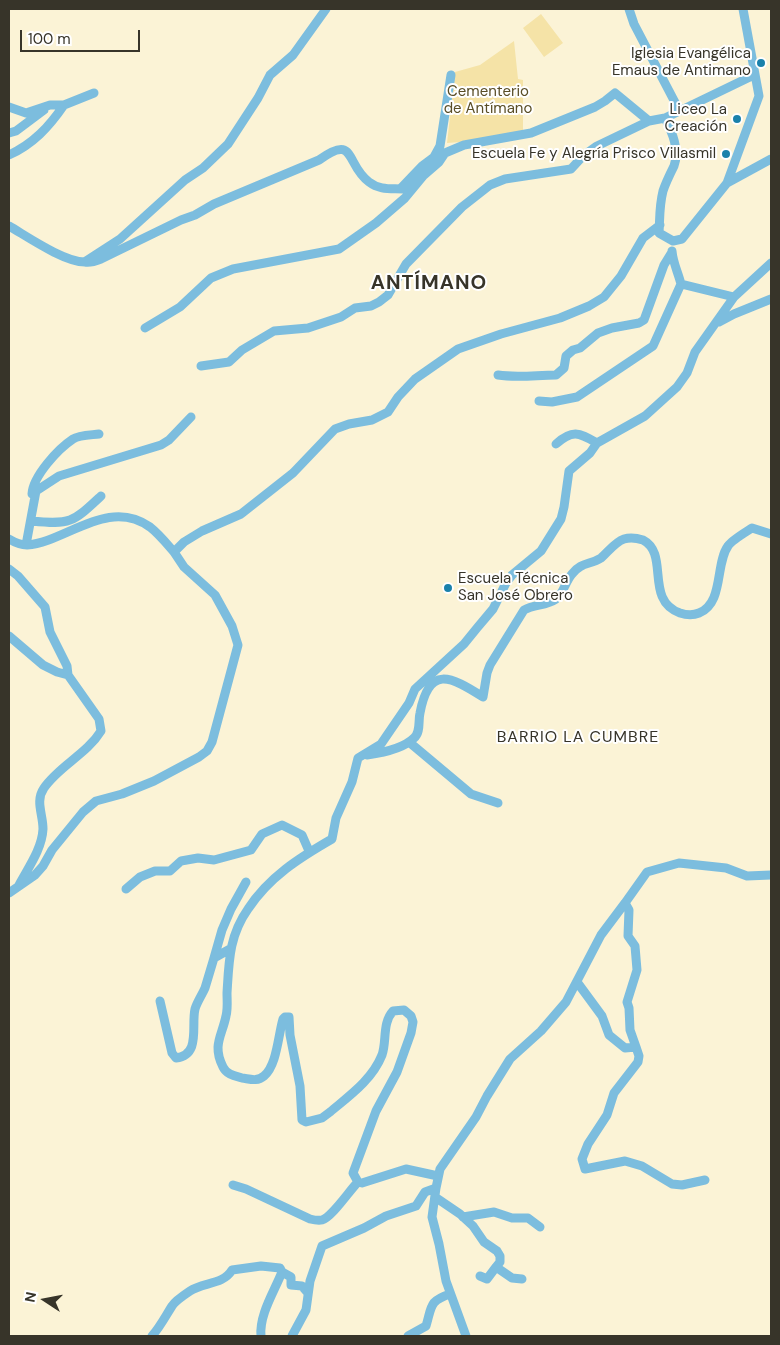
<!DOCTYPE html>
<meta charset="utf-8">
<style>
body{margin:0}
#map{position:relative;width:780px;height:1345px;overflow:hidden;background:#fbf3d6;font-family:"DM Sans",sans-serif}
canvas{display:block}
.frame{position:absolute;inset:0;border:10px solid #373429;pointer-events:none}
.north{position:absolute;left:20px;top:1275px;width:50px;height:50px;-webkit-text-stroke:4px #fff;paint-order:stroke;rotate:281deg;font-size:14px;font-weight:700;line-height:20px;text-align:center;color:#373429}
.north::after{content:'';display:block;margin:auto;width:18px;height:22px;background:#373429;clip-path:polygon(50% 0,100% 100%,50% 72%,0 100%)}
.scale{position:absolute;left:20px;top:30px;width:120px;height:22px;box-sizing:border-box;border:2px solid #373429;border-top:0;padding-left:6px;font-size:15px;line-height:18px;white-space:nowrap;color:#373429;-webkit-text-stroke:4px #fff;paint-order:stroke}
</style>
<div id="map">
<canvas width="780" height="1345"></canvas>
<div class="frame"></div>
<div class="north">N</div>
<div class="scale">100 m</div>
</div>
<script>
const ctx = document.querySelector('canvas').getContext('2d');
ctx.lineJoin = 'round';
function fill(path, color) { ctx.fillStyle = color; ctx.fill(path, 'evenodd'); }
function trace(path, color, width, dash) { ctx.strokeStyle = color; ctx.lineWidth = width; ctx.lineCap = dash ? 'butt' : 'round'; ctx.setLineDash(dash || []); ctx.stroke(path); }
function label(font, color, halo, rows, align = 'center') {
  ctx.font = font + ' "DM Sans",sans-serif'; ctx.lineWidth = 4; ctx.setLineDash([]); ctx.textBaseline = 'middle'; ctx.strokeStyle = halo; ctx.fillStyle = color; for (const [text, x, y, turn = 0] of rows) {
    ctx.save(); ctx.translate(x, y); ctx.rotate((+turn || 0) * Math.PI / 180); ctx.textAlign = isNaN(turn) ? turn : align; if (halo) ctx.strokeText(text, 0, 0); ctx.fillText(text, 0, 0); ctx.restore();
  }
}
fill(new Path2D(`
 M541,14l22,29 -19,14 -21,-29z
 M514,41l4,38 5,1v53l-36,7 -40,3 8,-71 25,-7z`), '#f5e3a7');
trace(new Path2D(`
 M629,9l5,15 45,86
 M9,107l17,6 24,-8h14l30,-12
 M665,118c7,14 15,32 9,48 -4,8 -8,16 -11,25 -4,16 -3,27 -4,42l14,8
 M9,133l7,-2 28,-21
 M9,155c24,-11 40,-28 55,-50
 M727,183l32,-87 -16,-87
 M401,188l21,-22 12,-9 6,-11 11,-71
 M9,226c19,11 55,36 76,36 5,1 11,-1 16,-3l80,-39 14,-5 19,-11 105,-44c37,-27 26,4 50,22 13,10 27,5 41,8
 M673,241l9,-2 45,-56 44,-24
 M672,251c1,12 6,21 9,33l53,13
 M86,261l34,-22 65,-59 18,-12 25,-24 30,-46 12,-23 23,-20 33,-46
 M719,322l15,-8 37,-15
 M145,328l35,-21 31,-29 22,-9 106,-20 37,-26 29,-25 19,-23 15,-13 6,-9 19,-8 67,-12 64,-26 10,-6 10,-8 34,28
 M201,366l28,-4 13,-12 32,-19 34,-3 33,-11 14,-9 16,-2 8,-4 9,-7 18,-31 56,-57 28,-22 15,-6 66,-10 12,-13 14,-10 52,-25 16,-3 89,-43
 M498,375c19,3 39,0 58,0l8,-7 2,-12 7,-6 7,-2 18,-15 14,-5 27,-5 5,-3 20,-55 8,-13
 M539,401l13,1 25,-5 76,-51 28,-62
 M556,444c17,-15 23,-11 41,-1
 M32,494c1,-18 26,-45 41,-55 6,-4 19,-4 26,-5
 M32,521c39,4 41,1 69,-25
 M9,539c5,3 11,6 18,6 39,-3 81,-48 123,-18 9,7 17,17 24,25
 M26,545l10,-54 23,-15 102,-31 8,-5 22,-23
 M9,569l9,7 27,31 5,25 17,34 1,9
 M9,636l34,29 14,7 11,3 31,44 2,12c-14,23 -42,35 -57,57 -9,13 -1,26 -1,41 -1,20 -15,39 -24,56
 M409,742l62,52 27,9
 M367,755c14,-2 36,-6 47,-17 7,-6 4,-17 6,-25 9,-48 30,-37 63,-16l4,-24 3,-8 34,-55c10,-6 22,-4 32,-11 8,-6 9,-17 16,-25 9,-12 18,-9 29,-16 7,-6 14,-16 23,-19 6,-2 13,-1 19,1 27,14 1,60 37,73 6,2 12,3 19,0 25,-10 16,-49 29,-67 4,-6 18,-14 24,-18l19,6
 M126,889l14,-12 15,-6h15l11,-10 17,-3 16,2 37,-10 11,-16 20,-9 20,10 7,16
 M9,893l26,-18 8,-9 9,-16 31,-38 13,-11 26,-7 32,-13 45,-24 8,-6 5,-9 26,-97 -6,-19 -17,-31 -31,-28 -10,-15 10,-10 18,-11 39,-17 52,-41 42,-44 14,-5 23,-4 16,-8 10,-15 17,-18 43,-30 43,-15 59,-16 29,-12 15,-9 17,-21 22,-38 17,-13
 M625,903l4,7 -1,26 7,10 2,24 -10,32 2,6 1,22 6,17
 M214,958l8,-28 9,-21 15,-27
 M577,982l25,34 7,19 16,13 11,-1 3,9 -1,6 -24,31 -7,22 -19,29 -6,15 3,10 40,-8 17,5 30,18 10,1 23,-5
 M160,1001l12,52 4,5c25,-3 15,-32 19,-49 2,-7 7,-14 10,-21 3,-10 6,-20 9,-30l16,-9
 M438,1176l-32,-7 -44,14 -4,-1 -5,-9 23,-62 21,-39 14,-39 2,-11 -2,-6 -7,-6 -11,1c-11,12 -6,30 -11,44 -10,25 -33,41 -52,57l-8,6 -16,4 -4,-2 -2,-34 -10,-51 -1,-18h-4l-2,2c-5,17 -6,46 -19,57 -7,6 -14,3 -22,2 -7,-2 -15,-3 -19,-11 -11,-22 -1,-31 3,-51 2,-8 1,-16 1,-23 2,-32 2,-57 21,-84 21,-32 51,-51 84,-70l4,-21 16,-36 6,-24 23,-14 28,-41 6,-14 49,-45 13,-16 16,-19 13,-26 6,-8 29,-24 20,-32 3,-12 5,-36 21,-18 7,-10 48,-27 32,-29 10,-14 8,-21 39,-55 37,-34
 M233,1185l13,4 64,30c4,1 8,2 12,1 10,-3 27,-29 36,-38
 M435,1197l25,17 13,12 11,16 13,9 3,5v6l-4,5 16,11 10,1
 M463,1217l31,-5 18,6h16l12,9
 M480,1276l7,3 9,-12
 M152,1336c8,-9 13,-19 20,-30 3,-5 12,-11 18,-15 13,-9 33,-6 42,-21l29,-4 19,2 2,4 9,5v8l11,1 6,7
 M261,1336c-2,-21 13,-44 21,-64
 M292,1336l14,-26 4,-29 12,-35 42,-18 22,-12 30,-10 9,-14 11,-4
 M408,1336l18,-10c6,-20 3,-25 24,-32
 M466,1336l-20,-55 -7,-37 -7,-27 4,-29 4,-19 36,-52 11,-21 23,-37 31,-28 25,-29 35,-67 24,-32 22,-31 32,-9 47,5 21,8 24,-1`), '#7cbdde', 9);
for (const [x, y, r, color] of [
 [761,63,5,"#1a81ab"],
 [737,119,5,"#1a81ab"],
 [726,154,5,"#1a81ab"],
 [448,588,5,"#1a81ab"]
]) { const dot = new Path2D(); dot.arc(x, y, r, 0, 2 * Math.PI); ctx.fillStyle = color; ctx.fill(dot); trace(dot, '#fff', 2); }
label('15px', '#373429', '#fff', [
 ["Iglesia Evangélica",751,54],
 ["Emaus de Antimano",751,71],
 ["Liceo La",727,110],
 ["Creación",727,127],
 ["Escuela Fe y Alegría Prisco Villasmil",716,154],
 ["Escuela Técnica",458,579,"left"],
 ["San José Obrero",458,596,"left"]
], 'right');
label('15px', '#5a4e26', '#fff', [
 ["Cementerio",488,92],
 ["de Antímano",488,109]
]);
ctx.letterSpacing = '1px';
label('16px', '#373429', '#fff', [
 ["BARRIO LA CUMBRE",578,738]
]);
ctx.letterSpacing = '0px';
ctx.letterSpacing = '1px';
label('bold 20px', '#373429', '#fff', [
 ["ANTÍMANO",429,284]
]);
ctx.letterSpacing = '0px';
</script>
